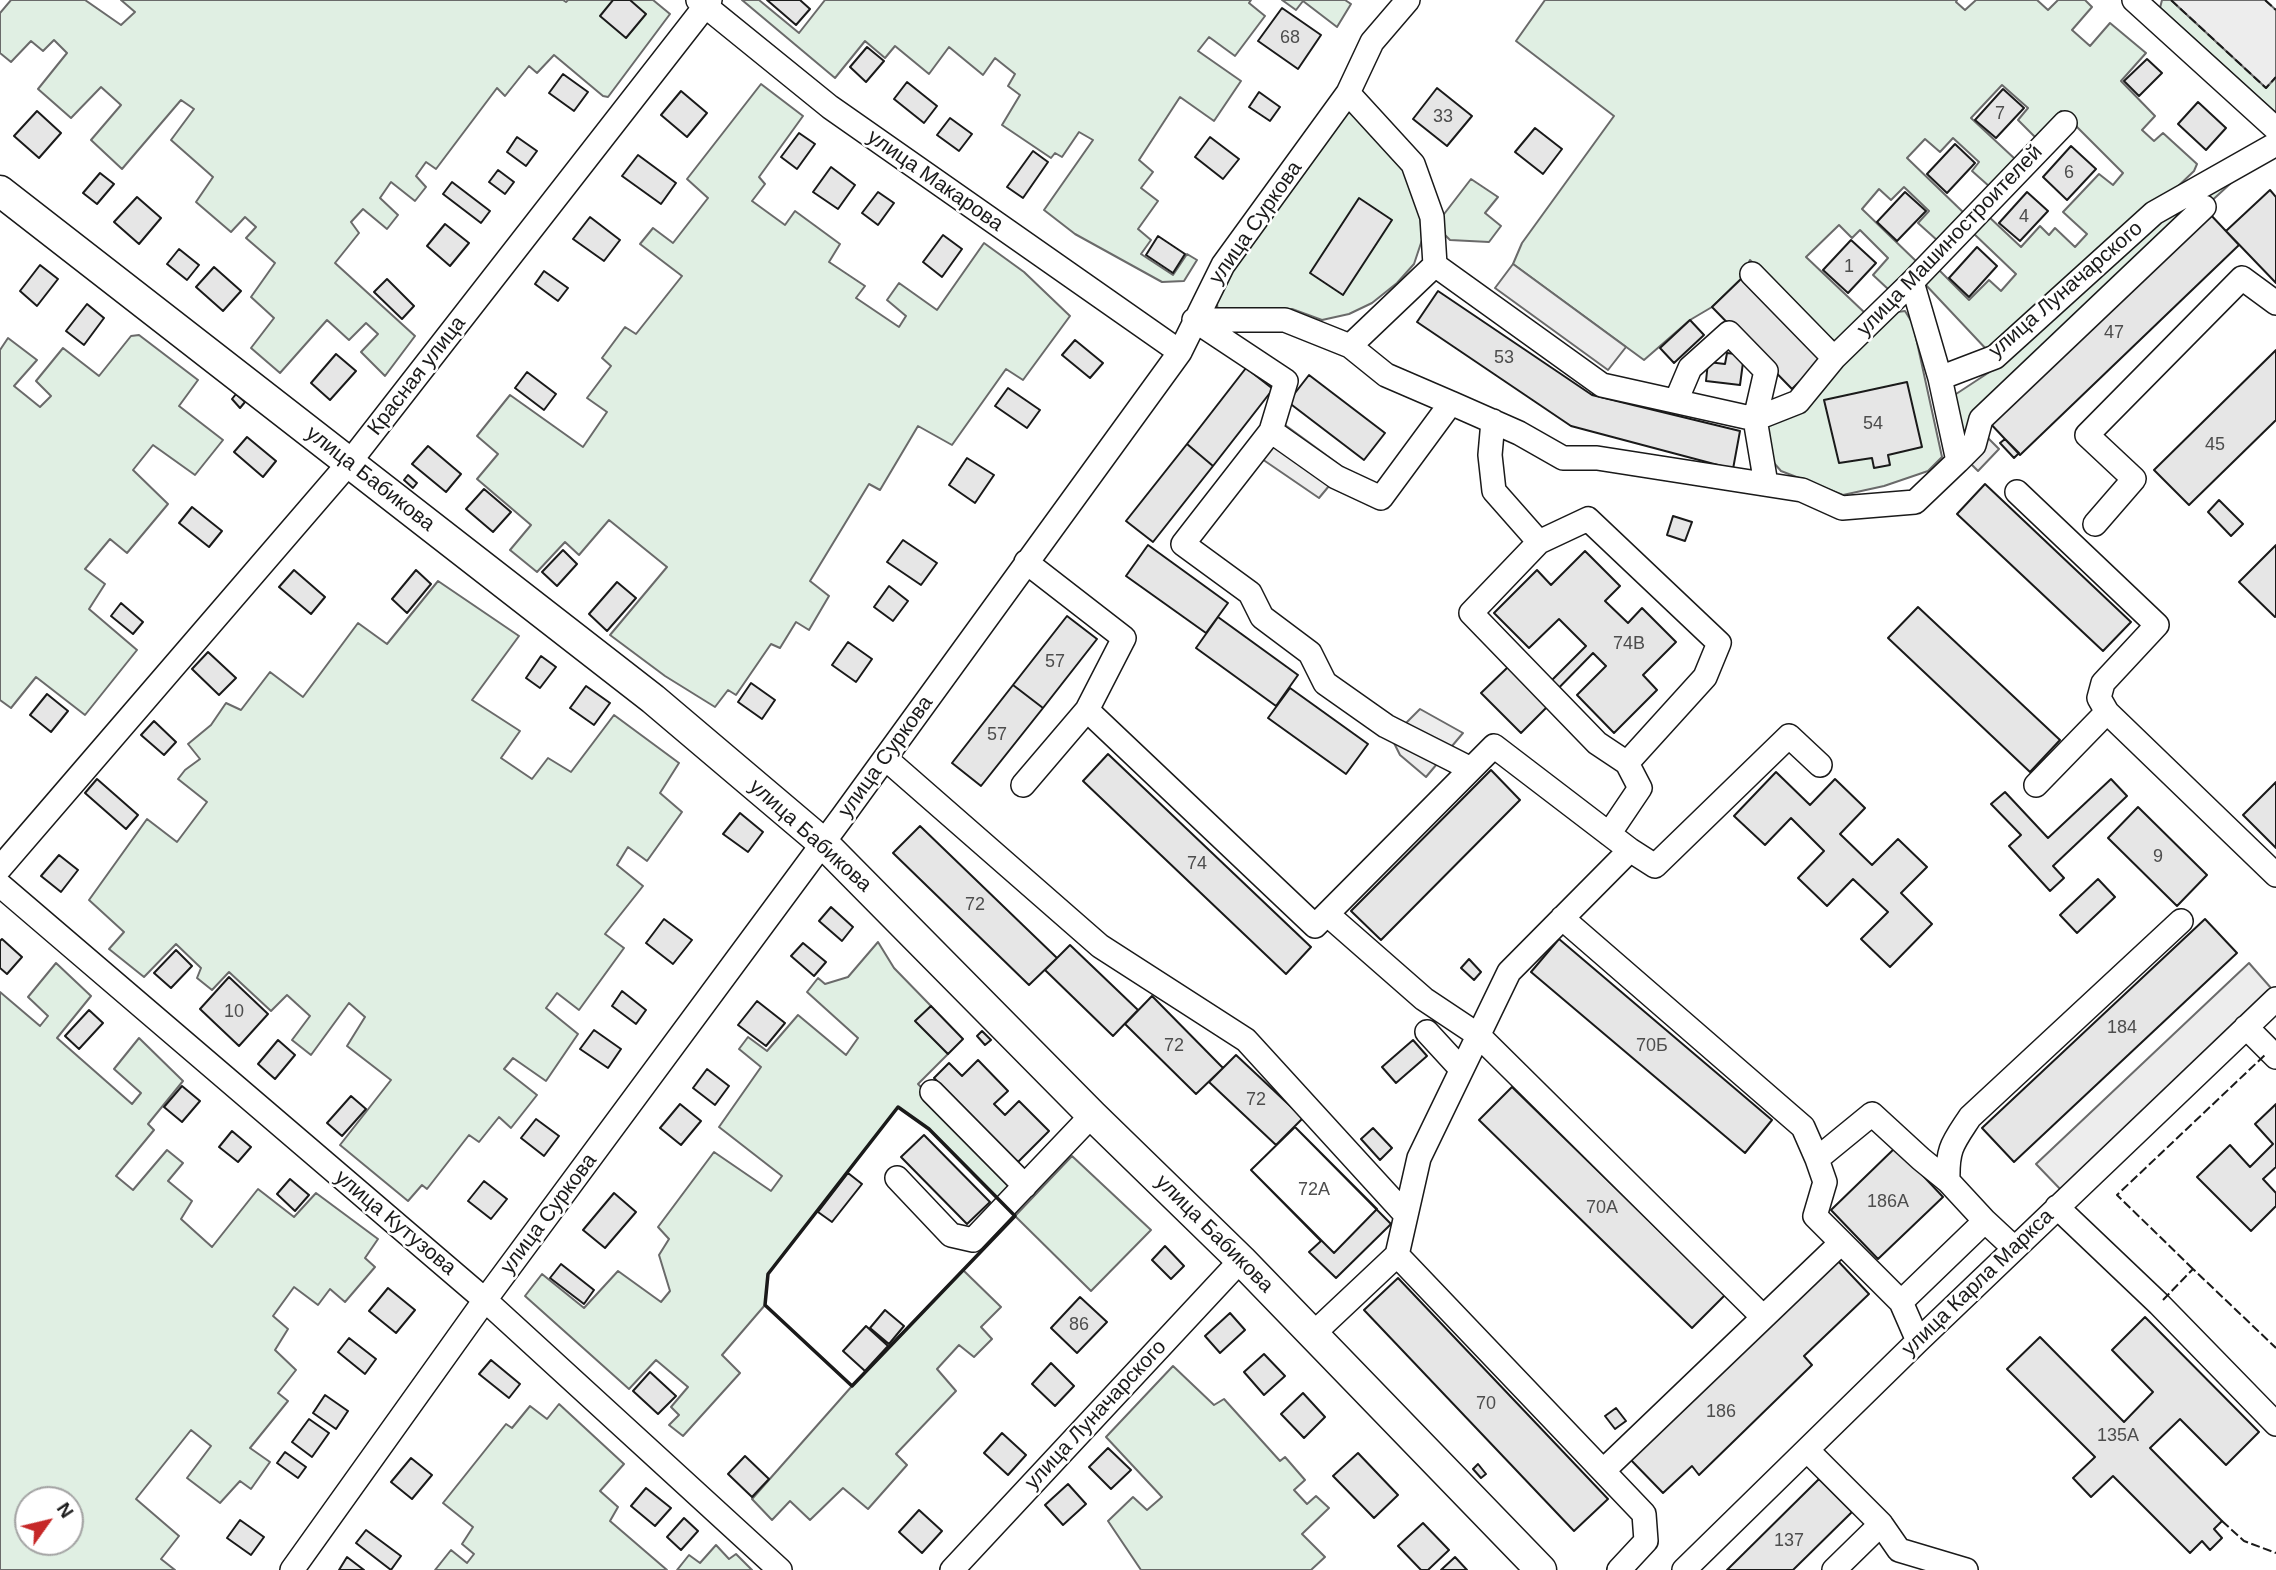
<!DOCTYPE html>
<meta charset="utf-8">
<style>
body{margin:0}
#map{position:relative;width:2276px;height:1570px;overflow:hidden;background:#fff;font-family:Arial,sans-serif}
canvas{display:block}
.north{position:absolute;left:14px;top:1486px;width:70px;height:70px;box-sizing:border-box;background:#fff;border:2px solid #a3a3a3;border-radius:50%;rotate:56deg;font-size:19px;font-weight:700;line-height:28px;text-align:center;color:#1a1a1a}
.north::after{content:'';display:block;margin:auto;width:24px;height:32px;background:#c62828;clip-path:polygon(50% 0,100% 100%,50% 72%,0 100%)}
</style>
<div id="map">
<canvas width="2276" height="1570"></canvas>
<div class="north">N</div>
</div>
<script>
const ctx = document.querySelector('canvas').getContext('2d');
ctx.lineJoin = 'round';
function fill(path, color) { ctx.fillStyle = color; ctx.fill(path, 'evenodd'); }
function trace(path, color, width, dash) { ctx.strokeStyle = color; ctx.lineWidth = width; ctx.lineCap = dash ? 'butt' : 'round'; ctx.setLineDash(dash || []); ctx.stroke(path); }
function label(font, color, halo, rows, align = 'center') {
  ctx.font = font + ' Arial,sans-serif'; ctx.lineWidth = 5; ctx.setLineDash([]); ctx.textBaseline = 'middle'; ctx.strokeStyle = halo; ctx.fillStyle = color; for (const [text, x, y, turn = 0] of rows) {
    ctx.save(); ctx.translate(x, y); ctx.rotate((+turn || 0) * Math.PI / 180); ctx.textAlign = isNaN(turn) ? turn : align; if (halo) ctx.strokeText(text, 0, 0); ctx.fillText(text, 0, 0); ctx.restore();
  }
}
const green = new Path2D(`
 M11,0h74l36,25 14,-13 -14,-12h442l3,2 2,-2h85l17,14 -62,83 -5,-1 -49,-41 -17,18 -8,-7 -24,30 -8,-8 -61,81 -10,-7 -10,14 10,11 -11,14 -24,-19 -11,16 18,17 -11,14 -24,-20 -12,13 8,11 -24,30 80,73 -30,40 -24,-24 17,-18 -12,-11 -17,17 -22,-20 -47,53 -29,-25 23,-30 -23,-21 24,-34 -29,-25 10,-11 -11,-10 -14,15 -35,-30 17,-25 -42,-37 23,-31 -13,-9 -59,69 -31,-29 30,-35 -20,-18 -30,31 -33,-29 29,-36 -13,-13 -11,11 -12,-10 -20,21 -11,-9v-40z
 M742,0h17l40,33 26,-33h426l-2,3 16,13 -30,40 -26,-19 -11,14 43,30 -27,40 -34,-24 -41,63 14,12 -12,16 17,13 -20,28 13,11 -10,14 32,21 14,-21 10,6 -13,21 -22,1 -87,-48 -31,-24 49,-70 -14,-8 -17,25 -7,-4 -4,5 -49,-33 18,-30 -12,-9 7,-12 -20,-16 -12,17 -34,-28 -20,27 -34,-28 -10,12 -20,-17 -30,37z
 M1282,0h63l6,4 -14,23 -34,-26 -7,9z
 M1545,0h412l-1,2 9,8 11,-10h61l11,10 10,-10h27l7,7 -20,23 18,16 20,-23 36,30 -25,28 34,35 -13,14 12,11 9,-8 34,31 -3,7 -21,20 -185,160 -64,-68 13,-15 32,32 20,-20 12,11 15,-17 -44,-42 16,-16 33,31 19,-21 9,9 6,-7 20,19 12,-13 -24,-22 36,-38 14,11 10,-12 -62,-62 -26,26 -17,-17 10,-12 -26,-23 -31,33 44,41 -25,28 -18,-16 7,-9 -26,-24 -13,14 -15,-13 -18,19 57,55 -26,28 -20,-18 11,-12 -25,-24 -13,13 -12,-11 -17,20 55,53 -29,27 -15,-14 15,-17 -28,-28 -8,8 -13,-13 -33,32 59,56 -29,30 -86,-83 -9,19 -29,28 -22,13 -46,40 -131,-96 9,-21 92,-127 -98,-75z
 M2162,0h9l95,87 10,-10v36l-116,-105z
 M761,84l42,32 -44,61 6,7 -13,17 33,24 10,-14 45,33 -11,18 36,24 -9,12 43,29 7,-11 -19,-16 12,-17 38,27 47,-67 40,29 46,44 -47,64 -17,-11 -54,76 -34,-19 -38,64 -11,-6 -59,97 19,15 -20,34 -13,-8 -16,26 -9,-4 -35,51 -8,-5 -13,17 -50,-31 -55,-41 57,-68 -58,-47 -30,35 -14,-13 -28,30 -27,-22 21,-25 -54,-46 21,-25 -21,-18 33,-41 73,52 24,-35 -20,-14 24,-32 -9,-8 23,-31 11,7 46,-58 -42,-32 13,-16 20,15 35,-45 -21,-19z
 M1356,107l43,50 20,42 3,41 -8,24 -17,19 -25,20 -23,11 -27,6 -30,-11 -74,4 -2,-19 128,-186z
 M2243,172l-37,34 -239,237 -14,-47 35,-23 171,-153z
 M1471,179l27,18 -13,16 16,13 -12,16 -39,-2 -9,-9v-13z
 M1905,311l8,13 29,133 -14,14 -44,15 -41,9 -62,-24 -14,-16 -3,-31 126,-111z
 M139,335l59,45 -19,26 44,34 -28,35 -42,-30 -20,25 35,34 -41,49 -17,-14 -25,30 20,15 -16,25 48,41 -52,65 -49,-38 -25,31 -11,-8v-350l8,-12 29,22 -23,26 26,21 11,-11 -15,-15 27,-33 36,28 32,-40z
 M438,581l81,55 -47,64 48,31 -19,27 31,21 16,-21 23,14 43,-57 65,48 -19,30 22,19 -35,49 -19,-14 -11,18 26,21 -38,48 19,14 -45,62 -22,-17 -11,15 32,26 -32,47 -33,-23 -9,11 33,26 -26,33 -12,-11 -20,25 -10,-7 -42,54 -5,-4 -14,16 -68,-56 51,-65 -44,-34 18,-29 -16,-14 -38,52 -19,-15 18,-24 -23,-21 -16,16 -42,-39 -17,18 -15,-12 4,-10 -25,-24 -32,33 -35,-28 15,-17 -35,-32 58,-81 30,23 30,-40 -29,-23 7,-9 15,-11 -12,-15 23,-19 15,-22 15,7 29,-38 33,25 55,-74 29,21z
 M878,942l16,26 37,38 -15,15 32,33 -30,30 97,99 -16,16 -70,-70 -31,-22 -130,167 -3,31 -43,50 18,18 -57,63 -14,-11 10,-10 -8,-8 17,-20 -32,-27 -27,29 -104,-93 17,-22 42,34 34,-37 43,31 9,-11 -11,-36 10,-16 -11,-12 56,-75 57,39 11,-15 -63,-49 42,-60 -22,-18 9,-12 19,14 31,-36 48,40 12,-17 -51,-46 11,-14 7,6 23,-7z
 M56,963l35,33 -34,42 75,66 9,-11 -27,-24 25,-31 44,43 -35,43 6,6 -38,46 17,14 34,-40 16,13 -15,18 24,20 -11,18 31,28 46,-58 36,28 22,-24 62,46 -13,19 10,9 -30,35 -15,-13 -12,16 -24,-18 -21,29 15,13 -13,21 21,20 -18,23 10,8 -38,47 20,14 -19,27 -11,-8 -20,22 -33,-25 24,-32 -20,-16 -55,69 43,37 -18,23 14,11h-175v-578l40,34 8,-10 -20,-19zM70,1500v42h-42v-42z
 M1072,1156l79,74 -60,61 -76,-75z
 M963,1270l38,37 -20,20 11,12 -18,18 -15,-12 -22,24 19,22 -60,63 11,11 -39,44 -25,-21 -33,32 -20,-19 -18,19 -20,-21 100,-113z
 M1173,1366l41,39 10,-6 56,62 5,-4 20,23 -11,10 13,14 9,-8 13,12 -27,26 23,23 -14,13h-170l-33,-49 25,-24 14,13 15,-13 -56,-60z
 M559,1404l65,60 -24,27 18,16 -8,14 57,49h-232l16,-20 16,13 7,-9 -12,-10 11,-17 -30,-24 63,-79 6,4 18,-22 17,13z
 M716,1545l13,14 7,-5 16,16h-75l12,-15 11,8z`);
fill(green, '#e0efe3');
trace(green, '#6a6a6a', 2);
const parking = new Path2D(`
 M2171,0h94l11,10v67l-10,11z
 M1513,264l113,83 -18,23 -113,-82z
 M1285,425l59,43 -25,30 -57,-39z
 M1986,436l13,13 -21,22 -14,-14z
 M1420,709l43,24 -37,44 -26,-22 -7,-14 4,-9z
 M2249,963l22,25 -209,203 -26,-27z`);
fill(parking, '#ededed');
trace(parking, '#6a6a6a', 2);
const building = new Path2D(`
 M613,0h17l16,14 -20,24 -26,-22z
 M767,0h33l10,9 -14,16z
 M1282,8l39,27 -23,34 -40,-28z
 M867,47l17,14 -18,21 -16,-15z
 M2147,59l15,14 -23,23 -15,-15z
 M563,74l25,18 -14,19 -25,-18z
 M907,82l30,24 -13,17 -30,-24z
 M1437,88l35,28 -25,30 -34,-27z
 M2003,89l21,19 -28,30 -21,-18z
 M681,91l26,22 -20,24 -26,-22z
 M1259,92l21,15 -10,14 -21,-14z
 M2198,102l28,26 -20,22 -28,-26z
 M37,111l24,22 -22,25 -25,-22z
 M950,118l22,16 -13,17 -22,-16z
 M1535,128l27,21 -19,25 -28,-22z
 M799,133l16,11 -18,25 -16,-12z
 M517,137l20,14 -11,15 -19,-14z
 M1210,137l29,22 -16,20 -28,-22z
 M1955,144l20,19 -28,30 -20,-19z
 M2071,146l25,23 -29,31 -24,-23z
 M1033,151l15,11 -25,36 -16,-11z
 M638,155l38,28 -15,21 -39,-28z
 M831,167l24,18 -17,24 -25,-17z
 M498,170l16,12 -9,12 -16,-12z
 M100,173l14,11 -17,20 -14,-11z
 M452,182l38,29 -9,12 -38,-29z
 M2270,190l6,7v86l-50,-52z
 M878,192l16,11 -16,22 -16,-12z
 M1905,192l21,19 -29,30 -20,-19z
 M2027,192l21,19 -28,30 -21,-18z
 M137,197l24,21 -22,26 -25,-22z
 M1359,198l33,22 -49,75 -33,-22z
 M2209,213l30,32 -219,210 -32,-34z
 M590,217l30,23 -16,21 -31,-22z
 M445,224l24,19 -19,23 -23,-20z
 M943,235l19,14 -20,28 -19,-15z
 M1158,236l27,18 -12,19 -27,-18z
 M1851,240l25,23 -28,30 -25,-23z
 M1977,247l20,19 -28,31 -20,-19z
 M179,249l20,16 -12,15 -20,-16z
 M40,265l18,14 -21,27 -17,-15z
 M214,267l27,24 -18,20 -27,-24z
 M544,271l24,17 -10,13 -23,-17z
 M387,279l27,27 -12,13 -28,-27z
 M1741,279l80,81 -29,29 -80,-82z
 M1438,291l154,104 148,36 -7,38 -162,-43 -154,-104z
 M87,304l17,14 -20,27 -18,-14z
 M1690,320l14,15 -30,28 -14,-15z
 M1075,340l28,23 -13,15 -28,-23z
 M2276,350v70l-87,85 -35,-35z
 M1727,353l17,2 -4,30 -34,-4 2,-19 17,2z
 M336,354l20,17 -26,29 -19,-17z
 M1246,368l27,21 -60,77 -26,-22z
 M527,372l29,22 -12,16 -29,-22z
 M1309,375l76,58 -21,27 -76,-58z
 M1907,382l15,65 -34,8 2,10 -16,3 -2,-10 -33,5 -15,-63z
 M1008,388l32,22 -13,18 -32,-22z
 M236,394l9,8 -5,6 -8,-9z
 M247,437l29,24 -13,16 -29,-25z
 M2005,439l14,14 -5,5 -14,-15z
 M1187,444l26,22 -60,76 -27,-21z
 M428,446l33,28 -15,18 -34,-28z
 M967,458l27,17 -19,28 -26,-18z
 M408,475l9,8 -4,5 -9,-8z
 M1985,484l146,138 -28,29 -146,-137z
 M484,489l27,23 -18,20 -27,-23z
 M2219,500l24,24 -12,12 -23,-24z
 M192,507l30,24 -13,16 -30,-24z
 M1673,516l19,6 -7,19 -18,-6z
 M903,540l34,23 -16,22 -34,-23z
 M1148,545l80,58 -22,30 -80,-57z
 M2276,545v71l-1,1 -36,-35z
 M563,550l14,14 -20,22 -15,-14z
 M1585,551l35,35 -15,15 23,22 14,-15 34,34 -33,33 14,15 -43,43 -37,-38 29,-29 -13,-13 -49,50 3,4 -26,26 -40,-40 27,-26 28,29 50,-50 -27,-27 -30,29 -35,-35 43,-43 14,15z
 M294,570l31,27 -14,17 -32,-27z
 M416,570l15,14 -24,29 -15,-14z
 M617,582l19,16 -29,33 -18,-17z
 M889,586l19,15 -15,20 -19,-14z
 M121,603l22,19 -10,12 -22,-18z
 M1918,607l142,133 -30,32 -142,-134z
 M1067,616l30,23 -54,69 -30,-23z
 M1218,617l80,58 -22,31 -80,-58z
 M848,642l24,17 -16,23 -24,-17z
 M208,652l28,26 -17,17 -27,-26z
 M541,656l15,11 -16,21 -14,-10z
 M751,683l24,17 -13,19 -24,-17z
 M1013,685l30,23 -62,78 -29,-23z
 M586,686l24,17 -16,22 -24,-17z
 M1290,688l78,56 -22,30 -78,-56z
 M47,694l21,17 -17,21 -21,-17z
 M154,721l22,21 -12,13 -23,-20z
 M1108,754l203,193 -25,27 -203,-193z
 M1491,770l29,30 -139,140 -30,-29z
 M1776,772l34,33 25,-26 30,29 -25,26 32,31 26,-26 29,28 -26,26 31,31 -42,43 -29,-28 27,-27 -35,-33 -26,27 -29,-28 26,-27 -33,-33 -26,27 -31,-29z
 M97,779l41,36 -12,14 -41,-36z
 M2111,779l16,17 -74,70 11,12 -14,13 -41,-45 12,-11 -30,-31 14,-12 43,46z
 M2276,782v66l-33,-33z
 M2138,807l69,68 -30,31 -69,-68z
 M740,813l23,19 -15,20 -25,-18z
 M920,826l137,132 -28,27 -136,-132z
 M59,855l19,15 -17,22 -20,-16z
 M2098,879l17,18 -38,36 -17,-18z
 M831,907l22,20 -11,14 -23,-20z
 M664,919l28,21 -19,24 -27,-21z
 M2205,919l32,34 -223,209 -32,-34z
 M2,939l20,18 -15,17 -7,-6v-27z
 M1559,939l213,181 -27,33 -214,-181z
 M803,943l23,19 -12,14 -23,-20z
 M1070,945l68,65 -25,26 -68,-66z
 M176,950l16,16 -21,22 -17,-15z
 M1469,959l12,13 -7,8 -13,-12z
 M229,977l39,37 -29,32 -39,-37z
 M622,991l24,19 -10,14 -24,-18z
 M1152,996l71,72 -27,26 -71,-70z
 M757,1001l28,22 -19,23 -28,-21z
 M931,1006l32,33 -15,15 -33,-33z
 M89,1010l14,13 -24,26 -14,-13z
 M594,1030l27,19 -13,19 -28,-19z
 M982,1031l9,9 -6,5 -8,-9z
 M278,1040l17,15 -20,24 -17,-15z
 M1413,1040l14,16 -31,27 -14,-16z
 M1236,1055l67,63 -27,27 -67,-63z
 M978,1060l30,31 -14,13 11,11 14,-14 30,30 -31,31 -84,-84 15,-15 13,13z
 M707,1069l22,17 -14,19 -22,-17z
 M182,1086l18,15 -18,21 -18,-15z
 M1512,1087l213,208 -33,33 -213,-208z
 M351,1096l15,13 -24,27 -15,-13z
 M680,1104l21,17 -20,24 -21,-17z
 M2276,1104v63l-13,12 13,14v13l-25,25 -54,-54 33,-32 20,22 23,-23 -18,-20z
 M536,1119l23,17 -15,20 -23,-18z
 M1295,1127l82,82 -43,44 -83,-83z
 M1295,1127l96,97 -55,54 -27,-26 12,-11 -70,-71z
 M1373,1128l19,20 -12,12 -19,-21z
 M232,1131l19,16 -13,15 -19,-15z
 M924,1135l66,67 -23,22 -66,-67z
 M1896,1147l47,50 -65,62 -47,-49z
 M848,1173l14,11 -30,38 -14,-10z
 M290,1179l19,16 -14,16 -18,-17z
 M484,1181l23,18 -16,20 -23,-18z
 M614,1193l22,19 -31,36 -22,-18z
 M1165,1246l19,20 -13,13 -19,-19z
 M1838,1261l31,33 -65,62 8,9 -113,110 -7,-9 -29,27 -34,-35z
 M561,1264l33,26 -10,14 -34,-26z
 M1398,1278l210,221 -34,32 -210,-221z
 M388,1288l27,22 -19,23 -27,-22z
 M1080,1297l27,25 -30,31 -26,-25z
 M885,1310l19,16 -15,18 -19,-16z
 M1230,1313l15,17 -25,23 -15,-17z
 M2145,1317l114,115 -33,33 -46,-46 -30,29 72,73 -8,8 8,9 -12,12 -8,-9 -12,12 -77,-77 -22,21 -18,-19 22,-21 -88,-88 33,-32 84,85 29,-30 -41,-42z
 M866,1326l22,20 -23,25 -22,-20z
 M349,1338l27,21 -11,15 -27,-22z
 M1264,1354l21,22 -21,19 -20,-23z
 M491,1360l29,24 -11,14 -30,-24z
 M1051,1363l23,23 -19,20 -23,-22z
 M650,1372l26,24 -18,18 -25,-23z
 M1303,1393l22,24 -21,21 -23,-24z
 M325,1395l23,16 -12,18 -23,-16z
 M1616,1408l10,13 -11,8 -10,-13z
 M309,1419l20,14 -17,24 -20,-15z
 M1002,1433l24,22 -18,20 -24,-22z
 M1108,1448l23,22 -20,19 -22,-22z
 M285,1452l21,15 -8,11 -21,-15z
 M1358,1453l40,42 -24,23 -41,-42z
 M745,1456l24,23 -17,18 -24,-23z
 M411,1458l21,17 -20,24 -21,-17z
 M1478,1464l8,10 -5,4 -8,-9z
 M1819,1479l33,33 -59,58h-66z
 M1068,1484l18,20 -23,21 -18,-20z
 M646,1488l25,20 -16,18 -24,-20z
 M919,1510l23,21 -20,22 -23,-21z
 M684,1518l14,13 -17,19 -14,-13z
 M240,1520l24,17 -13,18 -24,-17z
 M1423,1523l26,27 -21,20h-7l-23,-24z
 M366,1530l35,26 -10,14 -35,-27z
 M347,1557l17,13h-25z
 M1455,1557l12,13h-26z`);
fill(building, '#e6e6e6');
trace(building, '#1a1a1a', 2);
const minor = new Path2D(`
 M698,0l132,107 350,245
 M2134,0l142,129
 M1348,93l65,71 19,53 3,48 -85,81
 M1435,265l167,120 153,34 11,65
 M1752,274l82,84 -36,44 -43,17
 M1912,282l28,96
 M1194,320l92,61 -15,50 -88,113 67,49 12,24 48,36 15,30 61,43 85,43
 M1194,320h91l65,26 36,29 65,28
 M1834,358l78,-76 153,-159
 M1676,401l14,-33 39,-35 37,38 -11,48
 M1493,421l-3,34 4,36 45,51
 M1271,431l65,46 45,21 70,-95 68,30 44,25h34l205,32 40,18 73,-6 43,-41 -18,-83 55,-21 159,-144 122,-69
 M1958,461l16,-16 7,-26 223,-212
 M2017,492l140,133 -54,58 -4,15 8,14
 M2095,524l39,-45 -47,-44 155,-157 34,25
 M1026,562l98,76 -37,72 228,216 179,-180 136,104 -121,122 -90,186 -22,97 -84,79
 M885,758l215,188 146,94 159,174
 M1023,785l64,-75
 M2036,785l71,-73 169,163
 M1609,834l31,-46 -13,-25 78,-86 14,-34 -131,-124 -49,23 -68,71 126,130 30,20
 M1630,850l25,16 134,-130 31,29
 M0,868l349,-405 361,-463
 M0,885l485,415 295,270
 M1327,914l97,85 54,36 284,281
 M1562,918l241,209 14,32
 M2246,1027l30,30
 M1427,1032l34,37
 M932,1092l93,94
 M897,1178l54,57 22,5 119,-125
 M1948,1181c-1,-33 5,-38 22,-64l211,-196
 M2057,1207l102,97 117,120
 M1397,1255l206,216 238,-228
 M1901,1302l-86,-86 10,-34 -8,-23 55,-45 49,45 27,22 37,40
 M1918,1341l-17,-39 84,-81 29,27
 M1807,1450l74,74
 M1603,1471l41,43 2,27 -27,29
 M292,1570l193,-270 358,-484 337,-464 43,-87 125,-172 24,-51 36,-42
 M952,1570l289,-310
 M1684,1570l234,-229 358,-342
 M1834,1570l47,-46 18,26 67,20`);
const major = new Path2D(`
 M0,191l653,508 170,144 269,272 149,145 300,310`);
trace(minor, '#1a1a1a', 26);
trace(major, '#1a1a1a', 33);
trace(minor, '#fff', 23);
trace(major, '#fff', 30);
trace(new Path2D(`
 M2171,0l95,88 10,-11
 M2265,0l11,10
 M2193,1269l-76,-74 149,-141
 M2163,1300l30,-31 83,79
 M2222,1521l22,20 32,12`), '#1a1a1a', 2, [9, 3.5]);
trace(new Path2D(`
 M898,1107l31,22 86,87 -163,170 -87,-81 3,-31z`), '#1a1a1a', 3.5);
label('18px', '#4d4d4d', null, [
 ["68",1290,38],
 ["7",2000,114],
 ["33",1443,117],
 ["6",2069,173],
 ["4",2024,217],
 ["1",1849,267],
 ["47",2114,333],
 ["53",1504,358],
 ["54",1873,424],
 ["45",2215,445],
 ["74В",1629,644],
 ["57",1055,662],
 ["57",997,735],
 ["9",2158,857],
 ["74",1197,864],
 ["72",975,905],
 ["10",234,1012],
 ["184",2122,1028],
 ["72",1174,1046],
 ["70Б",1652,1046],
 ["72",1256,1100],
 ["72А",1314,1190],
 ["186А",1888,1202],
 ["70А",1602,1208],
 ["86",1079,1325],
 ["70",1486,1404],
 ["186",1721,1412],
 ["135А",2118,1436],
 ["137",1789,1541]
]);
label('21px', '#1a1a1a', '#fff', [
 ["улица Макарова",935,181,35],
 ["улица Суркова",1256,223,-55],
 ["улица Машиностроителей",1950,241,-46],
 ["улица Луначарского",2066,290,-41],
 ["Красная улица",417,376,-52],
 ["улица Бабикова",370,479,38],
 ["улица Суркова",886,757,-54],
 ["улица Бабикова",810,836,42],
 ["улица Суркова",549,1214,-53],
 ["улица Кутузова",395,1223,40],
 ["улица Бабикова",1214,1234,45],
 ["улица Карла Маркса",1978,1283,-44],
 ["улица Луначарского",1096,1415,-47]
]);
</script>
